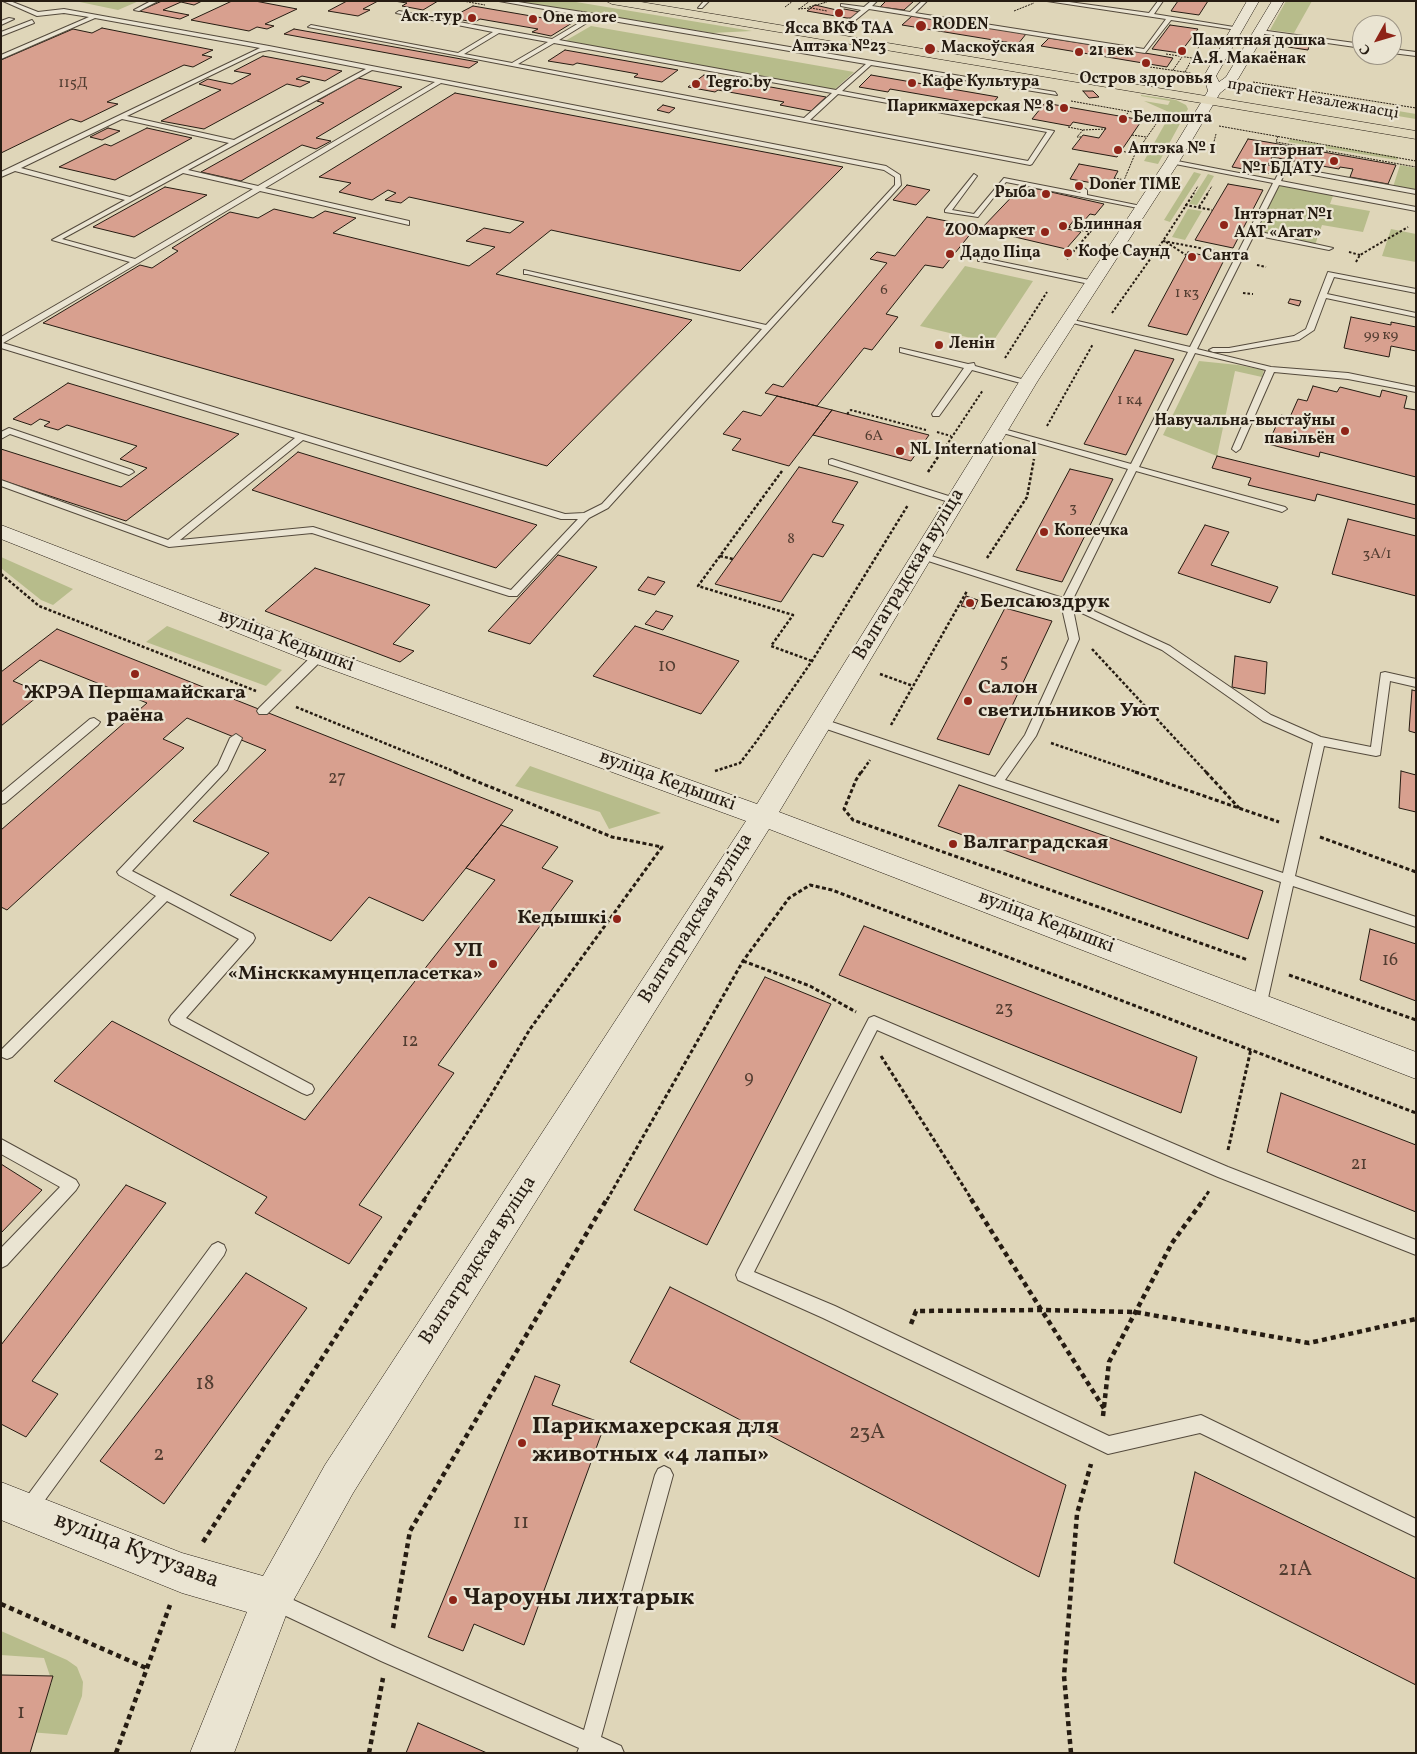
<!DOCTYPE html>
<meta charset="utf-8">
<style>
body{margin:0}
#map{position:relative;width:1417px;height:1754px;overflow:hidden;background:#dfd6b9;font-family:Vollkorn,serif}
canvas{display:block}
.frame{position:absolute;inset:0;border:2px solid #261c12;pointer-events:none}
.north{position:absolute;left:1352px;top:15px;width:50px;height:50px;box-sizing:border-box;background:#eae4d2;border:1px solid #9c9485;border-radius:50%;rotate:231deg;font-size:14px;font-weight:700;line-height:20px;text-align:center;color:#261c12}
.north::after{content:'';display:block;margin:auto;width:18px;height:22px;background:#8f2418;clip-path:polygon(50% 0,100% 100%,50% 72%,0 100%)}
</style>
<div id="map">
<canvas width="1417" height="1754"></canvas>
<div class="frame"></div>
<div class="north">С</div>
</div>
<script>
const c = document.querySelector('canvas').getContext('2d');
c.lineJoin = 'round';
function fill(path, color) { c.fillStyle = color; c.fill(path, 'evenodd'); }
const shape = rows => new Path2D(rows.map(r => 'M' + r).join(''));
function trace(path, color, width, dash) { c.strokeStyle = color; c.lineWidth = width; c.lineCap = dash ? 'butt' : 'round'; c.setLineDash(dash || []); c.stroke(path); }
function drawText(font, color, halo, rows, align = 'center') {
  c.font = font + ' Vollkorn,serif'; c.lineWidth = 4.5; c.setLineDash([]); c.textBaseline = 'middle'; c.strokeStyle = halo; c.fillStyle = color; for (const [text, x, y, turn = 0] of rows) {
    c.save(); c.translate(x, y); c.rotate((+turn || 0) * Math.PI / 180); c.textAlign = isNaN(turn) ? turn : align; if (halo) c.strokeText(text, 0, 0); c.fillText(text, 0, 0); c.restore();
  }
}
fill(shape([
 [75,1,139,1,118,10],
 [516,1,570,1,752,31,712,33],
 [1286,1,1312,1,1294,33,1270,30],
 [591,26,854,72,834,90,565,41],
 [1141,95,1176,100,1186,105,1188,109,1158,164,1144,161,1171,113,1144,101,1168,105,1170,101,1141,96],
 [1309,96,1416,114,1416,119,1306,101,1305,97],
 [1290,139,1398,157,1397,160,1288,142],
 [1400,165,1416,168,1416,191,1393,187],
 [1194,172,1201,174,1170,222,1164,220],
 [1208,174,1214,176,1197,205,1189,204],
 [1277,183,1334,193,1330,204,1370,211,1363,232,1322,225,1315,245,1252,232],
 [1188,209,1202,211,1185,240,1172,237],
 [1391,229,1416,234,1416,262,1382,256],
 [965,266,1033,281,992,343,920,326],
 [1199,361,1238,365,1264,370,1262,377,1235,371,1217,456,1163,435],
 [1,557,73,589,53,605,41,600,1,568],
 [167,626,282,670,266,686,146,642],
 [530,766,661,813,609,829,600,812,515,786],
 [1,1631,67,1660,77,1667,83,1682,82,1696,67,1735,29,1732,52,1682,44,1658,1,1655]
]), '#b7bc8b');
const building = shape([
 [162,1,202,1,194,5,181,2,163,10,189,15,180,19,139,11,162,1],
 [232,1,255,1,297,9,265,24,274,26,267,29,257,27,249,31,191,20,232,1],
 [347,1,378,1,363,9,370,10,358,16,328,11,347,1],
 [394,1,438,1,423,10,402,6,407,3,394,1],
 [886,1,914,1,904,10,880,7,886,1],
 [1178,1,1208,1,1199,15,1171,11,1178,1],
 [815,5,841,11,844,9,860,12,852,18,847,18,807,11,815,5],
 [473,6,572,23,551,36,532,32,538,29,480,19,475,22,450,18,473,6],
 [912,16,958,23,1026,34,1018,44,902,25,912,16],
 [1170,25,1198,29,1180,53,1152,49,1170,25],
 [102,28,213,50,202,55,212,57,193,67,184,65,107,102,118,104,81,122,71,119,1,153,1,60,73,29,92,33,102,28],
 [294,29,478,62,469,68,284,34,294,29],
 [1049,38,1151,54,1173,58,1167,67,1041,46,1049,38],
 [1291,39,1310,42,1308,50,1288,47,1291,39],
 [565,50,678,70,662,82,634,77,638,74,577,63,573,65,548,61,565,50],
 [263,56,342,71,325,81,302,76,296,79,310,82,300,87,287,84,204,129,161,121,221,90,199,84,208,79,232,84,251,74,234,71,263,56],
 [704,75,826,97,811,111,780,105,784,102,718,90,715,92,688,87,704,75],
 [871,75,998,97,987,110,956,104,959,101,890,89,888,92,859,87,871,75],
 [358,78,402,87,316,138,331,141,316,149,302,145,241,181,201,172,324,103,317,101,358,78],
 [1083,91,1093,91,1099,97,1089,98,1083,91],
 [455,93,843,167,740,271,551,230,496,274,692,320,547,466,43,323,140,265,152,268,178,251,172,248,230,212,258,218,274,209,313,218,325,211,356,218,333,233,469,266,495,247,466,241,484,228,510,233,524,222,409,197,401,203,385,200,396,193,388,190,372,200,339,192,351,183,319,177,455,93],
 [1045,103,1119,116,1142,120,1117,157,1072,149,1083,135,1099,138,1106,128,1073,122,1070,126,1032,119,1045,103],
 [663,105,675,108,669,113,657,110,663,105],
 [108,128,120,131,102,140,90,137,108,128],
 [147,128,192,138,115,180,59,167,105,144,111,146,147,128],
 [1248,139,1267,142,1396,165,1388,184,1350,177,1353,169,1340,167,1339,169,1272,157,1268,165,1276,167,1272,174,1232,167,1248,139],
 [1079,164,1118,171,1110,186,1070,179,1079,164],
 [1228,184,1263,190,1233,248,1195,240,1228,184],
 [907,185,930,190,916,205,893,200,907,185],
 [1023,185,1033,188,1104,204,1095,215,1090,214,1083,222,1074,220,1067,229,1081,232,1066,249,981,229,1023,185],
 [165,187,207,195,134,237,93,227,165,187],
 [927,217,976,227,943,268,925,265,886,314,898,317,872,350,864,348,817,406,765,393,773,384,783,387,887,263,870,259,877,252,895,256,927,217],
 [1188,252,1224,260,1187,335,1148,326,1188,252],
 [1290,299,1301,301,1299,306,1288,303,1290,299],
 [1351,317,1391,325,1391,322,1416,327,1416,351,1391,346,1389,357,1344,348,1351,317],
 [1135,350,1174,359,1126,455,1084,444,1135,350],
 [68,383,239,434,126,521,1,480,1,449,121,487,147,468,120,459,137,446,67,425,58,430,44,426,50,422,40,419,31,425,13,419,68,383],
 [1313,386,1337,392,1340,387,1380,397,1382,390,1407,396,1404,408,1416,410,1416,477,1320,452,1319,457,1268,444,1281,415,1290,417,1298,399,1307,401,1313,386],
 [777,396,832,410,789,466,732,450,741,439,723,434,743,411,761,416,777,396],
 [832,410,847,414,929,435,911,461,813,435,832,410],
 [298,452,537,525,496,568,252,490,298,452],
 [1217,456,1416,505,1416,519,1317,494,1315,501,1248,485,1251,478,1212,468,1217,456],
 [799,467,858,482,832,522,844,525,823,557,813,554,781,602,715,584,799,467],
 [1070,469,1113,479,1062,582,1016,570,1070,469],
 [1348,519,1416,536,1416,596,1332,574,1348,519],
 [1205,525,1229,532,1211,565,1278,587,1270,603,1178,573,1205,525],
 [558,555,597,567,530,644,488,631,558,555],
 [315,568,430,605,393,644,414,651,400,662,265,611,315,568],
 [648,577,665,582,655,595,638,590,648,577],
 [966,596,978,600,974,609,961,606,966,596],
 [1005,608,1052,621,989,755,937,739,1005,608],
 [656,611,673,616,663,630,645,624,656,611],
 [635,626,672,638,739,661,701,714,593,676,635,626],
 [57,629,513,810,423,921,369,897,331,941,230,895,269,853,193,821,266,750,187,718,163,739,184,748,7,910,1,907,1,830,147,703,40,660,13,681,42,693,1,726,1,672,57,629],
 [1235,656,1267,662,1265,694,1232,687,1235,656],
 [1412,690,1416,691,1416,733,1409,731,1412,690],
 [1401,771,1416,775,1416,812,1399,808,1401,771],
 [959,785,1263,891,1248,939,938,826,959,785],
 [501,825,558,847,542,868,573,881,438,1065,454,1073,359,1205,382,1217,349,1264,255,1213,267,1197,54,1081,112,1021,305,1120,495,880,466,868,501,825],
 [864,926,1197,1057,1181,1113,839,975,864,926],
 [1370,929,1416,944,1416,1001,1360,980,1370,929],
 [765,977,831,1004,707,1245,634,1210,765,977],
 [1281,1093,1416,1145,1416,1212,1267,1152,1281,1093],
 [1,1164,42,1190,1,1233,1,1164],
 [126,1185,166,1203,32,1381,58,1394,26,1437,1,1424,1,1345,126,1185],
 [246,1273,307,1308,164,1504,100,1461,246,1273],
 [670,1287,1066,1485,1039,1577,630,1362,670,1287],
 [535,1376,560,1385,552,1405,605,1424,524,1645,474,1624,463,1651,428,1637,535,1376],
 [1195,1472,1416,1579,1416,1685,1174,1563,1195,1472],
 [1,1675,53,1676,30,1753,1,1753,1,1675],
 [418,1723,487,1753,406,1753,418,1723]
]);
fill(building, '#d8a08f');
trace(building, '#261c12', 1);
const lane = shape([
 [3,1,10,1,38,12,64,9,269,46,886,166,900,175,901,185,608,508,589,518,517,596,509,596,312,533,169,547,1,486,1,480,168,540,295,438,1,348,1,337,130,262,52,240,125,200,15,171,1,177,1,172,260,48,95,18,1,59,1,55,89,17,64,13,37,16,3,1],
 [269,50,366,69,234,140,127,116,259,52,269,50],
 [372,70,435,82,258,186,188,170,372,70],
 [441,83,884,170,895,177,895,185,766,325,524,270,524,274,527,274,762,329,602,504,584,513,565,514,3,343,260,191,409,225,409,221,265,188,441,83],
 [122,119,229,143,130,197,21,168,122,119],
 [183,173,253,189,135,259,62,239,183,173],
 [303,440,561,519,578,519,511,590,313,527,180,540,303,440],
 [151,1,158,1,139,11,134,10,151,1],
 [499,1,512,1,595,14,1055,92,1057,95,871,65,842,91,1054,131,1032,164,1030,165,308,27,311,25,458,53,493,32,396,13,399,11,552,39,589,17,499,1],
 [595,18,866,64,836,90,559,40,595,18],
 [499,33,548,42,512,63,464,54,499,33],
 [554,43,832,93,804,118,518,64,554,43],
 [838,94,1047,132,1028,161,810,120,838,94],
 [704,1,709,1,702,8,698,8,704,1],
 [871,1,877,1,872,6,910,12,922,1,927,1,915,13,1144,49,1166,19,1047,1,1062,1,1149,13,1158,1,1163,1,1154,14,1240,28,1237,30,1171,20,1145,53,869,9,842,31,838,31,838,29,861,10,841,6,841,4,864,7,871,1],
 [9,18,14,19,1,25,1,21,9,18],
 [32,20,34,23,1,36,1,32,32,20],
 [1260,30,1362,44,1362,48,1258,33,1260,30],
 [1392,49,1416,52,1416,56,1392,53,1392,49],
 [1172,160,1275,180,1281,168,1284,166,1416,190,1416,194,1286,170,1281,181,1416,207,1416,211,1279,185,1256,231,1333,248,1329,250,1254,235,1197,349,1271,367,1348,373,1416,387,1416,392,1348,379,1274,372,1240,449,1236,452,1232,449,1266,370,1195,353,1139,467,1285,507,1287,509,1282,512,1279,511,1136,471,1072,601,1170,646,1271,715,1321,737,1371,747,1381,673,1385,672,1416,679,1416,687,1390,681,1380,755,1376,756,1324,746,1295,876,1416,917,1416,927,1293,886,1266,1007,1264,1011,1259,1013,1254,1011,1252,1007,1281,882,993,786,815,725,813,722,819,718,823,719,995,777,1025,735,1069,639,1061,604,919,558,917,556,922,553,925,554,1063,598,1128,469,996,431,1000,428,1131,464,1188,352,1065,321,1069,319,1190,347,1273,183,1170,163,1169,162,1172,160],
 [1073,609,1162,650,1263,721,1313,743,1283,873,1005,780,1036,736,1079,639,1073,609],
 [974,174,977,176,952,210,974,214,1004,178,1081,193,1078,190,1084,188,1087,190,1087,195,1146,207,1143,209,1006,182,978,217,945,212,945,210,974,174],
 [978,257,1094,281,1098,283,1094,285,981,261,978,261,978,257],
 [1328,272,1416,289,1416,293,1334,277,1327,294,1416,313,1416,317,1326,298,1314,330,1299,340,1229,352,1213,352,1209,350,1213,348,1229,348,1294,336,1306,329,1328,272],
 [900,348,968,364,974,363,975,366,1032,382,1028,385,972,370,939,416,933,416,932,414,964,368,900,352,900,348],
 [9,428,132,470,134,472,129,475,126,474,10,434,1,439,1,432,9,428],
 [832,459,958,499,960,501,955,504,952,503,829,464,829,460,832,459],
 [319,652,323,653,324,656,323,659,267,714,259,714,257,711,259,708,315,653,319,652],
 [94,718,100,722,98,725,5,803,1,804,1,793,90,719,94,718],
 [236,734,242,738,227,770,132,871,253,934,255,938,253,942,186,1018,312,1085,314,1089,312,1093,307,1095,302,1093,171,1024,169,1020,171,1016,239,939,167,901,12,1057,7,1059,2,1057,2,1049,156,896,119,875,117,872,218,765,230,738,236,734],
 [874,1016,1228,1167,1416,1240,1416,1255,1218,1177,877,1030,754,1272,835,1306,1109,1436,1201,1415,1416,1519,1416,1537,1200,1433,1108,1454,823,1318,738,1280,736,1275,738,1270,869,1018,874,1016],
 [1,1139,76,1180,79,1185,76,1190,7,1265,1,1268,1,1248,60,1187,1,1154,1,1139],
 [218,1242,224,1245,226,1250,224,1255,34,1515,28,1518,22,1515,19,1509,22,1503,212,1245,218,1242],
 [664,1466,670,1469,673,1475,601,1737,621,1746,624,1753,577,1753,579,1748,381,1661,267,1607,265,1600,267,1593,274,1591,395,1647,584,1730,655,1475,658,1469,664,1466]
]);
const secondary = shape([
 [1247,1,1259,1,1216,76,1219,82,1226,77,1272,1,1284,1,1238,79,1220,93,1179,162,1037,382,779,812,1416,1052,1416,1079,769,829,353,1493,288,1610,234,1753,190,1753,247,1612,182,1593,1,1520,1,1482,182,1553,263,1576,325,1465,746,821,311,662,1,539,1,525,327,650,757,804,1019,382,1165,162,1208,91,1204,76,1247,1]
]);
const primary = shape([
 [606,1,635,1,1416,131,1416,139,612,4,606,1]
]);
trace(lane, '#544a3c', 2);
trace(secondary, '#261c12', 1);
trace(primary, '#261c12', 1);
trace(shape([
 [463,1,485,5],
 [785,7,793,1],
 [809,7,827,2],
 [798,9,811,8,827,11],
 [799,9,810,1],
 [1014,11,1034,3],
 [1166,54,1192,58],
 [1150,67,1191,73],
 [1173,70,1182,57],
 [1185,72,1202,41],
 [1253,82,1416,108],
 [1071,101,1161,117,1135,154,1122,185],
 [1125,117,1129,111],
 [1219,126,1416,161],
 [1068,127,1083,130,1077,137,1081,137],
 [1083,130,1106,129],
 [1132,135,1146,137],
 [1278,136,1276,142,1416,167],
 [1121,151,1135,154],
 [1211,153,1216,134],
 [1114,178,1125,180],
 [1193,194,1198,186],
 [1207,194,1212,186]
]), '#261c12', 1, [2, 1]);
trace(shape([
 [1185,205,1212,210],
 [1199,207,1208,193],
 [1068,227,1091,232],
 [1163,241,1221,252],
 [1166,242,1186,255],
 [1349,252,1360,255],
 [1067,259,1102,218],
 [1356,262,1360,255,1408,227],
 [1257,265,1266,267],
 [1243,293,1253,294],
 [1112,313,1163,241,1194,193],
 [1005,358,1047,292],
 [847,414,851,410,926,430],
 [1047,426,1093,344],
 [937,432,951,436],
 [946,446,983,390]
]), '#261c12', 2, [2.5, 2]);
trace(shape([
 [782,471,698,586,793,615,771,646,812,661],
 [928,472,946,445],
 [720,556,733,559],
 [987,558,1027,497,1034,459],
 [1,574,39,606,256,691],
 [1092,649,1207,773],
 [880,674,913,686],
 [296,707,458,773],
 [891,725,967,591],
 [1051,743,1139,773],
 [715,771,740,763,756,742,812,661,908,505],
 [861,773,870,760]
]), '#261c12', 2.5, [3, 2]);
trace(shape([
 [861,772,856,780,844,809,853,820,1248,960],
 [1135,772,1279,822],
 [1206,772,1239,808],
 [1320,837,1416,872],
 [743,961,810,986,856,1012],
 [1289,975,1416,1020],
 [881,1056,972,1200],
 [1228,1150,1251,1049],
 [424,1200,485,1105,530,1029,662,847,612,837,454,772],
 [607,1200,743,961,789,898,810,885,832,890,1416,1113],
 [1203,1200,1209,1191]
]), '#261c12', 3, [4, 2.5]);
trace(shape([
 [971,1199,1105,1410],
 [911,1324,916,1311,1042,1310,1135,1312,1309,1343,1416,1319],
 [1103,1416,1109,1362,1172,1243,1204,1199],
 [203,1542,425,1199],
 [1,1604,146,1668],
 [393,1628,410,1531,607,1199],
 [116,1753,170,1605],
 [369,1753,383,1678],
 [1071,1753,1064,1676,1077,1514,1091,1464]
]), '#261c12', 4.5, [5, 4]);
fill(lane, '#eae4d2');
fill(secondary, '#eae4d2');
fill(primary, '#dfd6b9');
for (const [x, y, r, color] of [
 [839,13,5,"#8f2418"],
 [472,18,5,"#8f2418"],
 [533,19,5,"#8f2418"],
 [921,26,6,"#8f2418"],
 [930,49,6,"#8f2418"],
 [1182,51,5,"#8f2418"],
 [1079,52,5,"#8f2418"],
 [1146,63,5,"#8f2418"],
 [912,83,5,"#8f2418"],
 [696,84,5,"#8f2418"],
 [1064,108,5,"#8f2418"],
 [1123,119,5,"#8f2418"],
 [1118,150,5,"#8f2418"],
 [1334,161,5,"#8f2418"],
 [1079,186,5,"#8f2418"],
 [1046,194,5,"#8f2418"],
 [1224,225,5,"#8f2418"],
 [1063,226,5,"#8f2418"],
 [1045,232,5,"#8f2418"],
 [1068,253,5,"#8f2418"],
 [950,254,5,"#8f2418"],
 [1192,257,5,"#8f2418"],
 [939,345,5,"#8f2418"],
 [1345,431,5,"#8f2418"],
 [900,451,5,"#8f2418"],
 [1044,532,5,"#8f2418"],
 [970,603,5,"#8f2418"],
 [135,674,5,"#8f2418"],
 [968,701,5,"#8f2418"],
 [953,844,5,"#8f2418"],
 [617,919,5,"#8f2418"],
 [493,964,5,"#8f2418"],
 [522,1443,5,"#8f2418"],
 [453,1600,5,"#8f2418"]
]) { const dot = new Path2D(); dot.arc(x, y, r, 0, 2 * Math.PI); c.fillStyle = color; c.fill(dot); trace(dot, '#eae4d2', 2); }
drawText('15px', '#523d31', null, [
 ["115Д",73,84],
 ["6",884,291],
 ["1 к3",1187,294],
 ["99 к9",1381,336],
 ["1 к4",1130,401],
 ["6А",874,437],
 ["3",1073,509],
 ["8",791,540],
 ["3А/1",1377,555]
]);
drawText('bold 16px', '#261c12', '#eae4d2', [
 ["Аск-тур",462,18,"right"],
 ["One more",543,19],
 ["RODEN",932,26],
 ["Ясса ВКФ ТАА",839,30,"center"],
 ["Аптэка №23",839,48,"center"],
 ["Памятная дошка",1192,42],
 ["А.Я. Макаёнак",1192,60],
 ["Маскоўская",941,49],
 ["21 век",1089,52],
 ["Остров здоровья",1146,80,"center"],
 ["Кафе Культура",922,83],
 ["Tegro.by",706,84],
 ["Парикмахерская № 8",1054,108,"right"],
 ["Белпошта",1133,119],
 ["Аптэка № 1",1128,150],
 ["Інтэрнат",1324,152,"right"],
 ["№1 БДАТУ",1324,170,"right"],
 ["Doner TIME",1089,186],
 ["Рыба",1036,194,"right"],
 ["Інтэрнат №1",1234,216],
 ["ААТ «Агат»",1234,234],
 ["Блинная",1073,226],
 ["ZOOмаркет",1035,232,"right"],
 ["Кофе Саунд",1078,253],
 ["Дадо Піца",960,254],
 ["Санта",1202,257],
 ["Ленін",949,345],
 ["Навучальна-выстаўны",1335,422,"right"],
 ["павільён",1335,440,"right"],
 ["NL International",910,451],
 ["Копеечка",1054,532]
], 'left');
drawText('16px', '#261c12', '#eae4d2', [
 ["праспект Незалежнасці",1313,100,10]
]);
drawText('18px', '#523d31', null, [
 ["5",1004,664],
 ["10",667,668],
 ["27",337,780],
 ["16",1390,962],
 ["23",1004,1011],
 ["12",410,1043],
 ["9",749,1080],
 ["21",1359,1166]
]);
drawText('20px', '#261c12', '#eae4d2', [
 ["Валгаградская вуліца",910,575,-59],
 ["вуліца Кедышкі",286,642,21],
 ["вуліца Кедышкі",667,782,20],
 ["Валгаградская вуліца",697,919,-58],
 ["вуліца Кедышкі",1046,923,21],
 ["Валгаградская вуліца",479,1261,-57]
]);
drawText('bold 20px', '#261c12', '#eae4d2', [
 ["Белсаюздрук",980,603],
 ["Салон",978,689],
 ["светильников Уют",978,712],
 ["ЖРЭА Першамайскага",135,694,"center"],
 ["раёна",135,717,"center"],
 ["Валгаградская",963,844],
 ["Кедышкі",607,919,"right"],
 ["УП",483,952,"right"],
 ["«Мінсккамунцепласетка»",483,975,"right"]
], 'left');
drawText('21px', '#523d31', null, [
 ["18",205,1385],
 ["23А",867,1434],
 ["2",159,1456],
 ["11",521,1524],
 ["21А",1295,1571],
 ["1",21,1714]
]);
drawText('bold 24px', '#261c12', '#eae4d2', [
 ["Парикмахерская для",532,1429],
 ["животных «4 лапы»",532,1457],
 ["Чароуны лихтарык",463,1600]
], 'left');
drawText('24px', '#261c12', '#eae4d2', [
 ["вуліца Кутузава",136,1552,21]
]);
</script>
